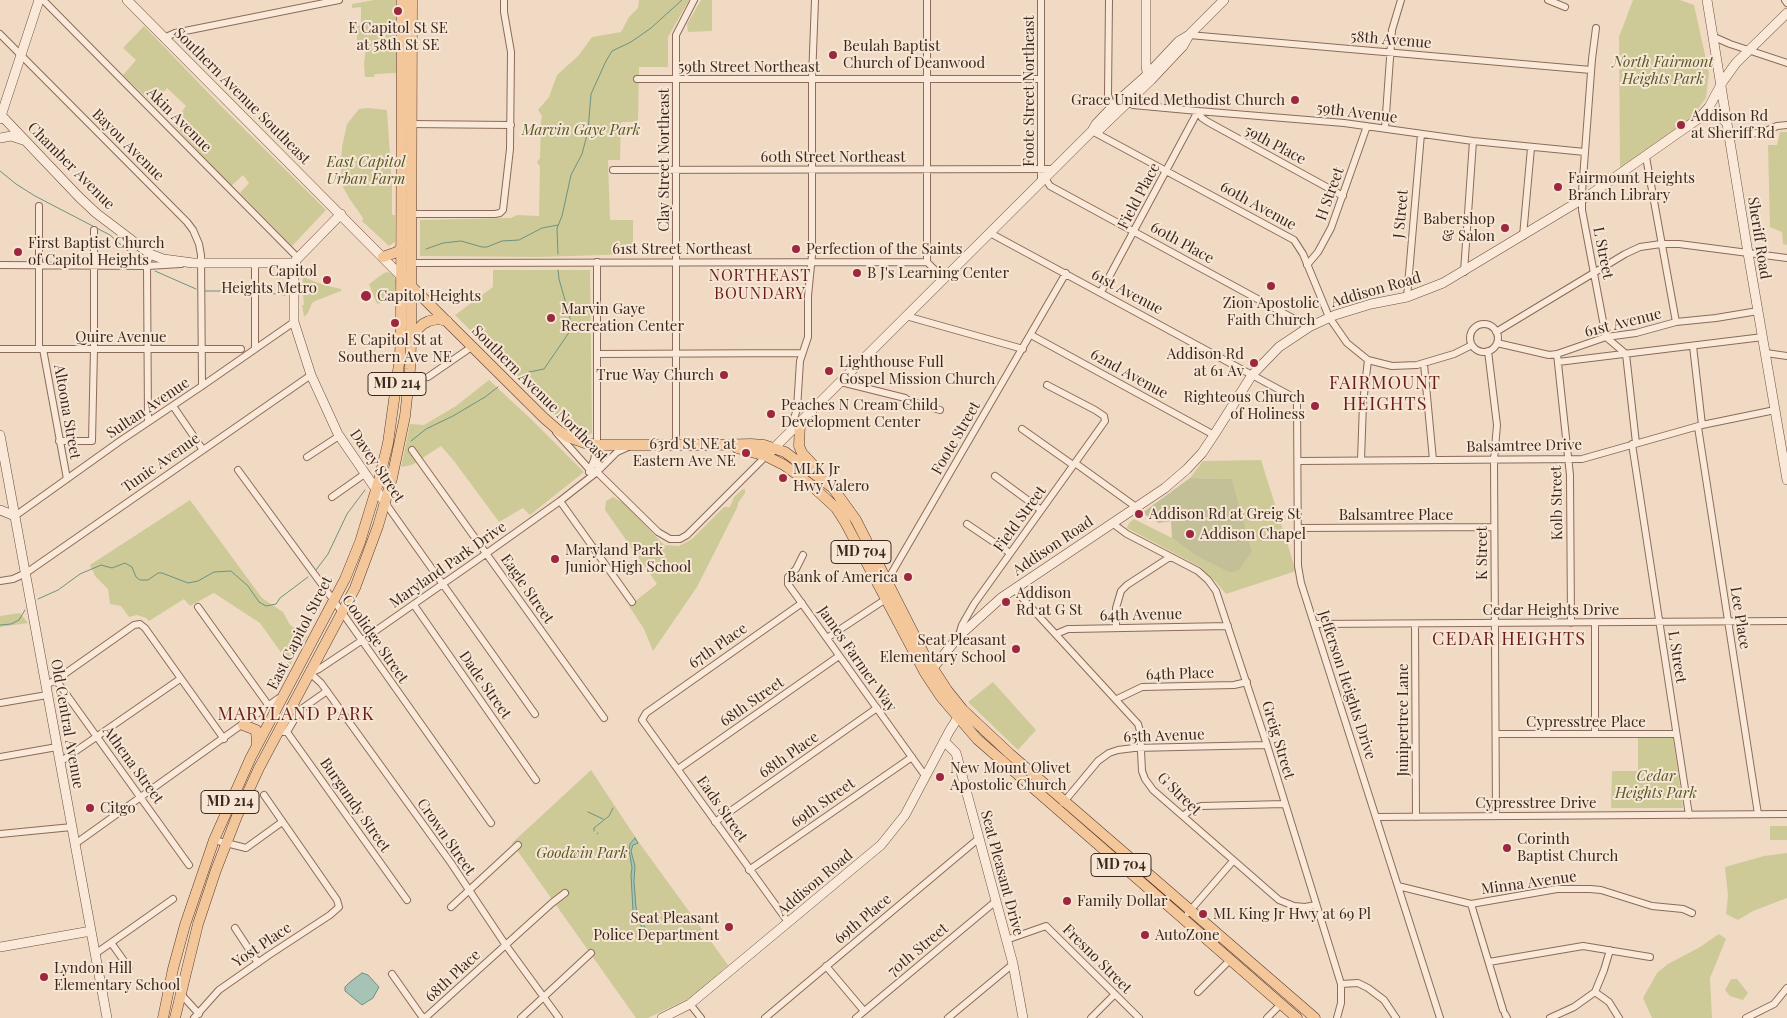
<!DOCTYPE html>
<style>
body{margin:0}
canvas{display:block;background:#f0dac4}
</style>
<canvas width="1787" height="1018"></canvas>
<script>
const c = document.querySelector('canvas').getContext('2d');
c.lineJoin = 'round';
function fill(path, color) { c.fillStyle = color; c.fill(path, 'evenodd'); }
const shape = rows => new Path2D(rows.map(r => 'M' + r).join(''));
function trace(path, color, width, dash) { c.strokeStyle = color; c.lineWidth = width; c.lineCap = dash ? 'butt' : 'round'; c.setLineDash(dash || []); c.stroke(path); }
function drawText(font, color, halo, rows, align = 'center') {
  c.font = font + ' "Playfair Display",serif'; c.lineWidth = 4; c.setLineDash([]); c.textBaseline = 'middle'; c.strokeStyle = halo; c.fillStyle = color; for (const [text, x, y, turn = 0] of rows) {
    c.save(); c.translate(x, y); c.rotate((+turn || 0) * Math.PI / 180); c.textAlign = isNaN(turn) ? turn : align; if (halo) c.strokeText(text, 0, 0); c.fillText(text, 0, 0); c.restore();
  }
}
fill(shape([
 [374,0,396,0,396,73,375,74,374,77,365,77,364,63,366,48,358,48,357,40,357,26,361,25,361,7,352,8,352,4],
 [639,0,689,0,668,37,668,67,639,67,638,122,621,122,620,160,608,160,610,220,633,220,633,254,541,257,420,256,420,220,511,218,517,215,539,216,540,167,537,162,540,158,541,121,542,116,538,110,549,97,557,75,579,55,592,37,621,32,629,17,638,8],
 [701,0,712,0,712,31,688,32,687,24],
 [1633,0,1680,0,1694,5,1709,73,1706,98,1692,117,1620,169,1619,37],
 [144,26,221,106,326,210,292,246,240,193,249,183,243,175,231,186,173,124,186,106,167,88,153,104,123,75,136,60,123,48],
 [368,108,387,110,392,186,392,215,395,215,395,242,389,246,362,221,363,218,349,198,343,187,341,168,342,147,347,124,359,109],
 [1780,132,1787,132,1787,245,1783,244,1782,232,1770,227,1768,145,1777,145],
 [493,270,590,270,592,433,588,435,572,428,560,420,455,315,493,287],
 [388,272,393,275,396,281,394,298,378,304,376,302,369,284,384,273],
 [303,277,324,285,341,289,341,291,315,301,312,303,308,313,304,317,302,305,304,305,303,293,302,292],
 [489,380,531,419,584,472,530,515,523,508,499,522,454,461,441,446,412,465,401,467,410,424,424,425,456,406],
 [1261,460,1296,571,1226,594,1215,581,1200,567,1127,528,1129,523,1134,519,1172,538,1196,556,1230,573,1252,551,1232,479,1190,478,1203,461],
 [743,489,745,489,745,493,738,503,738,506,697,587,653,651,644,629,629,606,657,584,605,510,606,501,613,497,625,504,664,545,679,546,692,539,724,507,730,507,734,497],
 [190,500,262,598,283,612,290,625,307,636,290,665,260,623,214,593,190,606,184,599,149,621,146,618,137,615,129,617,121,606,110,604,108,589,95,576,90,565],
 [20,613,28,623,0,627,0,616],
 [993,682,1036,730,1018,750,968,702],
 [1638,737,1673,738,1683,808,1611,808,1612,771,1638,771],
 [591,770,638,841,728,965,692,997,648,1018,636,1018,512,843],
 [1770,826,1787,826,1787,840,1770,840],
 [1787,853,1787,898,1753,911,1738,920,1726,914,1728,896,1725,867,1764,856],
 [1719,934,1726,939,1710,978,1712,1018,1652,1018,1643,998,1657,973,1668,964,1700,947],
 [1731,979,1737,979,1748,993,1743,1000,1730,996,1725,990]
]), '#ceca98');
fill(shape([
 [1190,478,1232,479,1252,551,1239,570,1230,573,1196,556,1172,538,1171,521,1159,523,1142,513]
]), '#c3c097');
const water = shape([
 [635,838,638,843,633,845,631,851,635,866,634,881,636,908,646,930,646,935,633,911,631,875,632,868,629,850,630,844,635,838],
 [362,973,368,975,379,987,373,998,362,1005,345,991,345,987,350,982,362,973]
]);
fill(water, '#a6c3b5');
trace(water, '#6c9281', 1);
trace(shape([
 [0,171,16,184,35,196,110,235,136,258],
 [426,249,443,243,461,241,482,247,487,247,502,241,519,240,542,228,558,225],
 [558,254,557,228,562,216,571,175,582,154,588,131,591,94,606,61,612,51,631,42,651,28,682,0],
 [155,271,196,289],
 [205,291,249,291],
 [260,292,285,295],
 [521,377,529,372,544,369,570,331,570,318,559,279,558,270],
 [411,441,426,429,453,416,485,397,498,387],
 [316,570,328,554,347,514,365,490],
 [38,599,58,590,80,574,101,565,112,568,125,563,132,567,136,577,140,580,148,580,158,573,162,573,188,583,198,581,214,572,231,571,248,586,259,602,266,606,276,604,280,598,308,577],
 [0,625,11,624,19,620,25,610],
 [588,812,603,819],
 [594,831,594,828,609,816,613,808],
 [597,834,598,833]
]), '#6c9281', 1);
const street = shape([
 [43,0,298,258],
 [1041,0,1041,182],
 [1109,0,1108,95,1112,107],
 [1548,0,1565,7],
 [1785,0,1787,3],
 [1596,28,1592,59,1582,192,1582,210,1606,337,1626,354,1636,443],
 [0,34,187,222,193,230,199,244,201,255,202,386],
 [1189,35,1591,70],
 [1714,37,1730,44,1787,63],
 [164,38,175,33,339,0],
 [637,79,1041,79],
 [1127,102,1133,105,1198,111,1344,123,1473,141,1585,152],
 [1198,111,1202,118,1208,122,1343,196],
 [409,124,511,125],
 [1385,128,1392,30,1401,0],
 [1092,131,1294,240,1303,254,1329,317,1347,343,1368,360,1392,366,1417,365,1454,354,1472,345],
 [1729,137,1764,132,1777,126,1787,125],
 [1646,157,1676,322],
 [613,170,1054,169],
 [1045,178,1050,186,1309,327],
 [412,214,495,214,500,213,503,210,510,149,511,52,504,12,504,0],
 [990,233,1252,375,1293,397,1297,403,1298,566,1301,583,1440,1018],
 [1523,236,1531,148],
 [927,262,927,0],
 [255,263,255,349],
 [412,263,927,262,944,279],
 [0,265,147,266,181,264],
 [1307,265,1318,252,1331,228,1367,126],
 [1464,272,1473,141],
 [1101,292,1198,111],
 [1407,297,1421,134],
 [906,316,1023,349],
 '1470 338a14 14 0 1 1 28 0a14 14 0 1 1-28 0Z',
 [1496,332,1625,254,1640,247,1661,244,1679,244,1787,258],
 [1031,335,1214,435],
 [1497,343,1549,355,1557,354,1606,337,1636,333,1676,322,1716,318,1758,311],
 [1693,346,1702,425],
 [0,349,241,349],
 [39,349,39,206],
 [43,349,67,479],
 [1488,351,1497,425,1494,460,1496,816],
 [1766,353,1787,356],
 [597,354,802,353],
 [1557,354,1570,475,1571,623],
 [1558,362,1763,337],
 [1424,364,1433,460],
 [428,377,473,346],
 [841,382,905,398,909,401,940,410],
 [173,406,203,450],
 [148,422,147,266,150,254],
 [1698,427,1758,814],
 [1022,429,1073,465],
 [790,431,797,409,800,361,808,337,808,296,812,255,812,79,815,0],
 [556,432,590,470,597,472,658,532,670,539,680,539,687,535,766,456],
 [59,441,92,441,94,349,94,230],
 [1632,444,1689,815],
 [676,445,676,35,694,0],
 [412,450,604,718],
 [307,457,339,436],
 [1361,460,1363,403,1368,360],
 [1298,461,1582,459,1702,425,1775,410],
 [1075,463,1136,507],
 [238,470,334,601,491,823],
 [589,472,594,460,597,445,597,262],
 [597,472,599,454,597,446],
 [995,476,1041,510],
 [332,497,366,473],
 [560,501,632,602],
 [386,504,535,714],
 [15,516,120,441,202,386,294,322],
 [1112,523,1127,534,1198,571,1208,580,1216,591,1267,745,1341,984,1341,1003,1337,1018],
 [967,524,1010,553],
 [1298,528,1494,527],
 [803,555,796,569,788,577,788,584,926,777],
 [0,581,13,579,26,573,311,375],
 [887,581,1066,273],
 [1014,589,1138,724,1140,731,1142,771,1145,779,1153,790,1279,900,1294,906,1305,907,1316,905],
 [414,605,536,780],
 [198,607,269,706],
 [1595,623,1595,734],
 [1314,624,1787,621],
 [1415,624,1416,817],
 [1116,628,1116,608,1121,591,1127,585,1170,557],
 [1056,634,1068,629,1072,629,1228,626],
 [959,635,962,625,974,604,1105,421,1104,416,1095,410,1047,385],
 [827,638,889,597],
 [56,680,189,865],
 [46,685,56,680,134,625,140,624,145,628,224,739],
 [1117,699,1142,687,1234,685,1247,682],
 [0,703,47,695],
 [278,732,287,732,407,900],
 [287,732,300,710,327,691],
 [1496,734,1676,734],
 [0,757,57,747],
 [60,762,180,679],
 [678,769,839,656],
 [1063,803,1098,761,1109,753,1118,750,1134,748,1267,745],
 [1183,816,1192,809,1201,806,1285,804],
 [1376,817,1787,814],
 [715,822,877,708],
 [0,834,72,827],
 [214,840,246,848,282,822],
 [75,844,279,698],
 [749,870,912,757],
 [1398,886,1471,904,1557,889,1590,889,1601,890,1652,906,1683,909,1692,913],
 [1471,904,1503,1010],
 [451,907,518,845],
 [1188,913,1233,861],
 [788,922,642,720,646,713,802,603],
 [235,928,258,963],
 [1006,940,1046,926,1139,1018],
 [112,944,129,968],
 [95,954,173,899],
 [1489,962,1583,946,1650,957],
 [826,966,864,1011],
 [392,974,423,1018],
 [1341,984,1358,983,1368,988,1384,1000,1396,1018],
 [1198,992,1230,960],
 [1595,992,1609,1002,1619,1018],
 [180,993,199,1014],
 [690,1004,701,1018],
 [1505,1014,1507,1018],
 [194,1018,219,990,269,955,330,915,339,907,337,900,264,795],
 [425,1018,552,903,565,893],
 [521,1018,591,953],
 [559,1018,505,944,451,863,321,683,310,673,319,669,361,641,487,553,560,501,597,472,617,452,628,447],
 [765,1018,978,839],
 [856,1018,996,901],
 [948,1018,1013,964],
 [1091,1018,1115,994],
 [1267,1018,1281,1004],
 [1550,1018,1574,1007,1595,992,1604,970,1610,950],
 [1746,1018,1774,1004,1787,988]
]);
const secondary = shape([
 [127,0,401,276],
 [1146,0,1146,66,1148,77],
 [1707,0,1748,253,1787,480],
 [0,114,79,197,96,213,150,254,163,259,193,263,295,263],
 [1703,114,1719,116,1727,123],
 [0,119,39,0],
 [1092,131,1099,130,1151,80,1183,46,1189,35],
 [0,138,11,136,23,140],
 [341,214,296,260,294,279,294,322,311,375,338,434,386,504],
 [0,435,107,1018],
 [770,452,1092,131,1096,124,1120,99,1147,75,1179,41,1189,35,1224,0],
 [0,510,15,516],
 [927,672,933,668,959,636,1001,598,1165,488,1187,469,1202,453,1214,435,1252,375,1279,347,1309,327,1335,315,1371,304,1407,297,1443,283,1591,194,1698,119,1709,107,1723,81,1736,63,1787,13],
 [944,741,956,753,1013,964,1023,1018],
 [0,947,91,931],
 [662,1018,690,1004,881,845,905,815,950,730,961,713]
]);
const primary = shape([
 [383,257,397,252,402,247],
 [401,276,544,418,559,431,568,437,585,443,597,445,714,445,751,444,764,445,785,452,833,488,856,520,925,656,947,690,963,710,1010,754,1315,1018],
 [414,340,418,329,423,324,429,321,438,319,447,321],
 [800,423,799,446,802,453,816,468],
 [737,448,766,456,784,465,810,484,836,508,845,522,925,673,941,697,977,739,1297,1018],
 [243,725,256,730,257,745],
 [163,1018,173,969,185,925,214,840,251,757,345,579,360,542,379,480,388,443,400,357,401,327,402,0],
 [175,1018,198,924,216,870,237,816,259,768,355,588,378,526,392,478,405,416,410,369,411,343,412,0]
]);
trace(street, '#8b6b5a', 8);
trace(secondary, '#6d4c3d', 10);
trace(primary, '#593a2e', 11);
trace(street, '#fae9d8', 6);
trace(secondary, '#fae9d8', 9);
trace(primary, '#f4c79b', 10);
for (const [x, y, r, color] of [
 [398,11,5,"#9c283f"],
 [833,55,5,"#9c283f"],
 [1295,100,5,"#9c283f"],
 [1681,125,5,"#9c283f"],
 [1558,187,5,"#9c283f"],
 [1505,228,5,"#9c283f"],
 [796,249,5,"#9c283f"],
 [18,252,5,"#9c283f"],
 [857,273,5,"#9c283f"],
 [327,280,5,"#9c283f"],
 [1271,286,5,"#9c283f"],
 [366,296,6,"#9c283f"],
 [551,318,5,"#9c283f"],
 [395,323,5,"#9c283f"],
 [1254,363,5,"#9c283f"],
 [829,371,5,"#9c283f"],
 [724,375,5,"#9c283f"],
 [1315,406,5,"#9c283f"],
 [771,414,5,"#9c283f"],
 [746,453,5,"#9c283f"],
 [783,478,5,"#9c283f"],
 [1139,514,5,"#9c283f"],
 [1190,534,5,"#9c283f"],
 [555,559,5,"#9c283f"],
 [908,577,5,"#9c283f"],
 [1006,602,5,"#9c283f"],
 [1016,649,5,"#9c283f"],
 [940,777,5,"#9c283f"],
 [90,808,5,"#9c283f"],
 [1507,848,5,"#9c283f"],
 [1067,901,5,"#9c283f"],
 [1203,914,5,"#9c283f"],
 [729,927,5,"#9c283f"],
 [1145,935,5,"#9c283f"],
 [44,977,5,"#9c283f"]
]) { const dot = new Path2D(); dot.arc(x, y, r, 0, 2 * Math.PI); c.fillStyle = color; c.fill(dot); trace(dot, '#f7e6d4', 2); }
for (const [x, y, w] of [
 [397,384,58],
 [861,552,60],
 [230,802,58],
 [1121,865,60]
]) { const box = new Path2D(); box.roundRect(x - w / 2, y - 11.5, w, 23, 4); c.fillStyle = '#f7e6d4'; c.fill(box); trace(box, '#3b271e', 1); }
drawText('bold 14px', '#3b271e', null, [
 ["MD 214",397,384],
 ["MD 704",861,552],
 ["MD 214",230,802],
 ["MD 704",1121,865]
]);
drawText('15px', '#3b271e', '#f7e6d4', [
 ["E Capitol St SE",398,28,"center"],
 ["at 58th St SE",398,45,"center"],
 ["Beulah Baptist",843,46],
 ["Church of Deanwood",843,63],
 ["Grace United Methodist Church",1285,100,"right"],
 ["Addison Rd",1691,116],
 ["at Sheriff Rd",1691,133],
 ["Fairmount Heights",1568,178],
 ["Branch Library",1568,195],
 ["Babershop",1495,219,"right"],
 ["& Salon",1495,236,"right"],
 ["First Baptist Church",28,243],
 ["of Capitol Heights",28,260],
 ["Perfection of the Saints",806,249],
 ["Capitol",317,271,"right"],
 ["Heights Metro",317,288,"right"],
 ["B J's Learning Center",867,273],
 ["Capitol Heights",377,296],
 ["Zion Apostolic",1271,303,"center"],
 ["Faith Church",1271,320,"center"],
 ["Marvin Gaye",561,309],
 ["Recreation Center",561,326],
 ["E Capitol St at",395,340,"center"],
 ["Southern Ave NE",395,357,"center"],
 ["Addison Rd",1244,354,"right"],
 ["at 61 Av",1244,371,"right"],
 ["Lighthouse Full",839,362],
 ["Gospel Mission Church",839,379],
 ["True Way Church",714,375,"right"],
 ["Righteous Church",1305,397,"right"],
 ["of Holiness",1305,414,"right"],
 ["Peaches N Cream Child",781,405],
 ["Development Center",781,422],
 ["63rd St NE at",736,444,"right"],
 ["Eastern Ave NE",736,461,"right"],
 ["MLK Jr",793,469],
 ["Hwy Valero",793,486],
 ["Addison Rd at Greig St",1149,514],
 ["Addison Chapel",1200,534],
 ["Maryland Park",565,550],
 ["Junior High School",565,567],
 ["Bank of America",898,577,"right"],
 ["Addison",1016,593],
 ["Rd at G St",1016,610],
 ["Seat Pleasant",1006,640,"right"],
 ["Elementary School",1006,657,"right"],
 ["New Mount Olivet",950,768],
 ["Apostolic Church",950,785],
 ["Citgo",100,808],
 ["Corinth",1517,839],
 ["Baptist Church",1517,856],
 ["Family Dollar",1077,901],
 ["ML King Jr Hwy at 69 Pl",1213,914],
 ["Seat Pleasant",719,918,"right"],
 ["Police Department",719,935,"right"],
 ["AutoZone",1155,935],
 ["Lyndon Hill",54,968],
 ["Elementary School",54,985]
], 'left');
drawText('15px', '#3b271e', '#f7e6d4', [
 ["58th Avenue",1391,40,5],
 ["59th Street Northeast",749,67],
 ["Foote Street Northeast",1029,91,-90],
 ["Southern Avenue Southeast",242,96,45],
 ["59th Avenue",1357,113,7],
 ["Akin Avenue",179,120,45],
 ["Bayou Avenue",128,145,45],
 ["59th Place",1275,145,28],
 ["60th Street Northeast",833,157],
 ["Clay Street Northeast",664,160,-90],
 ["Chamber Avenue",71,166,45],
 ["H Street",1330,194,-70],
 ["Field Place",1139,196,-62],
 ["60th Avenue",1258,206,29],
 ["J Street",1401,214,-85],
 ["Sheriff Road",1759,238,81],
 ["60th Place",1182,243,29],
 ["61st Street Northeast",682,249],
 ["L Street",1603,253,79],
 ["Addison Road",1376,290,-16],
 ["61st Avenue",1127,292,28],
 ["61st Avenue",1623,323,-14],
 ["Quire Avenue",121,337],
 ["62nd Avenue",1129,374,29],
 ["Southern Avenue Northeast",540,394,45],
 ["Sultan Avenue",148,408,-34],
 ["Altoona Street",67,412,80],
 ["Foote Street",956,438,-60],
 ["Balsamtree Drive",1524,446,-1],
 ["Tunic Avenue",161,463,-35],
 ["Davey Street",377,466,56],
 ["Kolb Street",1557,503,-91],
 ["Balsamtree Place",1396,515],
 ["Field Street",1020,519,-54],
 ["Addison Road",1053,546,-34],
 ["K Street",1482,553,-90],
 ["Maryland Park Drive",448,565,-35],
 ["Eagle Street",527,589,55],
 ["Cedar Heights Drive",1551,610],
 ["64th Avenue",1141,615,-1],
 ["Lee Place",1740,618,81],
 ["East Capitol Street",300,633,-63],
 ["Coolidge Street",375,639,55],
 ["67th Place",718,646,-35],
 ["L Street",1677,657,81],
 ["James Farmer Way",857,659,55],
 ["64th Place",1180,674,-2],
 ["Dade Street",485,685,55],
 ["Jefferson Heights Drive",1347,685,72],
 ["68th Street",752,702,-35],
 ["Junipertree Lane",1403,720,-90],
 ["Cypresstree Place",1586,722],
 ["Old Central Avenue",67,724,80],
 ["65th Avenue",1164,736,-2],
 ["Greig Street",1278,740,73],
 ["68th Place",789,755,-35],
 ["Athena Street",133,765,54],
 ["G Street",1179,794,44],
 ["69th Street",823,803,-35],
 ["Cypresstree Drive",1536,803],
 ["Burgundy Street",355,805,55],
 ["Eads Street",722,809,55],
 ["Crown Street",446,837,55],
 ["Seat Pleasant Drive",1002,873,75],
 ["Addison Road",815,883,-40],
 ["Minna Avenue",1529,883,-8],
 ["69th Place",863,919,-40],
 ["Yost Place",262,945,-34],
 ["70th Street",918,950,-40],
 ["Fresno Street",1097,959,45],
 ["68th Place",453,976,-43]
]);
drawText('italic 15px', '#555824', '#f7e6d4', [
 ["North Fairmont",1663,62],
 ["Heights Park",1663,79],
 ["Marvin Gaye Park",581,130],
 ["East Capitol",366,162],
 ["Urban Farm",366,179],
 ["Cedar",1656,776],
 ["Heights Park",1656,793],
 ["Goodwin Park",582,853]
]);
c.letterSpacing = '1px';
drawText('16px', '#691e1c', '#f7e6d4', [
 ["NORTHEAST",760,276],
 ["BOUNDARY",760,294]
]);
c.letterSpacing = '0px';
c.letterSpacing = '1px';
drawText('18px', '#691e1c', '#f7e6d4', [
 ["FAIRMOUNT",1385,383],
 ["HEIGHTS",1385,404],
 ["CEDAR HEIGHTS",1509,639],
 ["MARYLAND PARK",296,714]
]);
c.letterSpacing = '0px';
</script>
